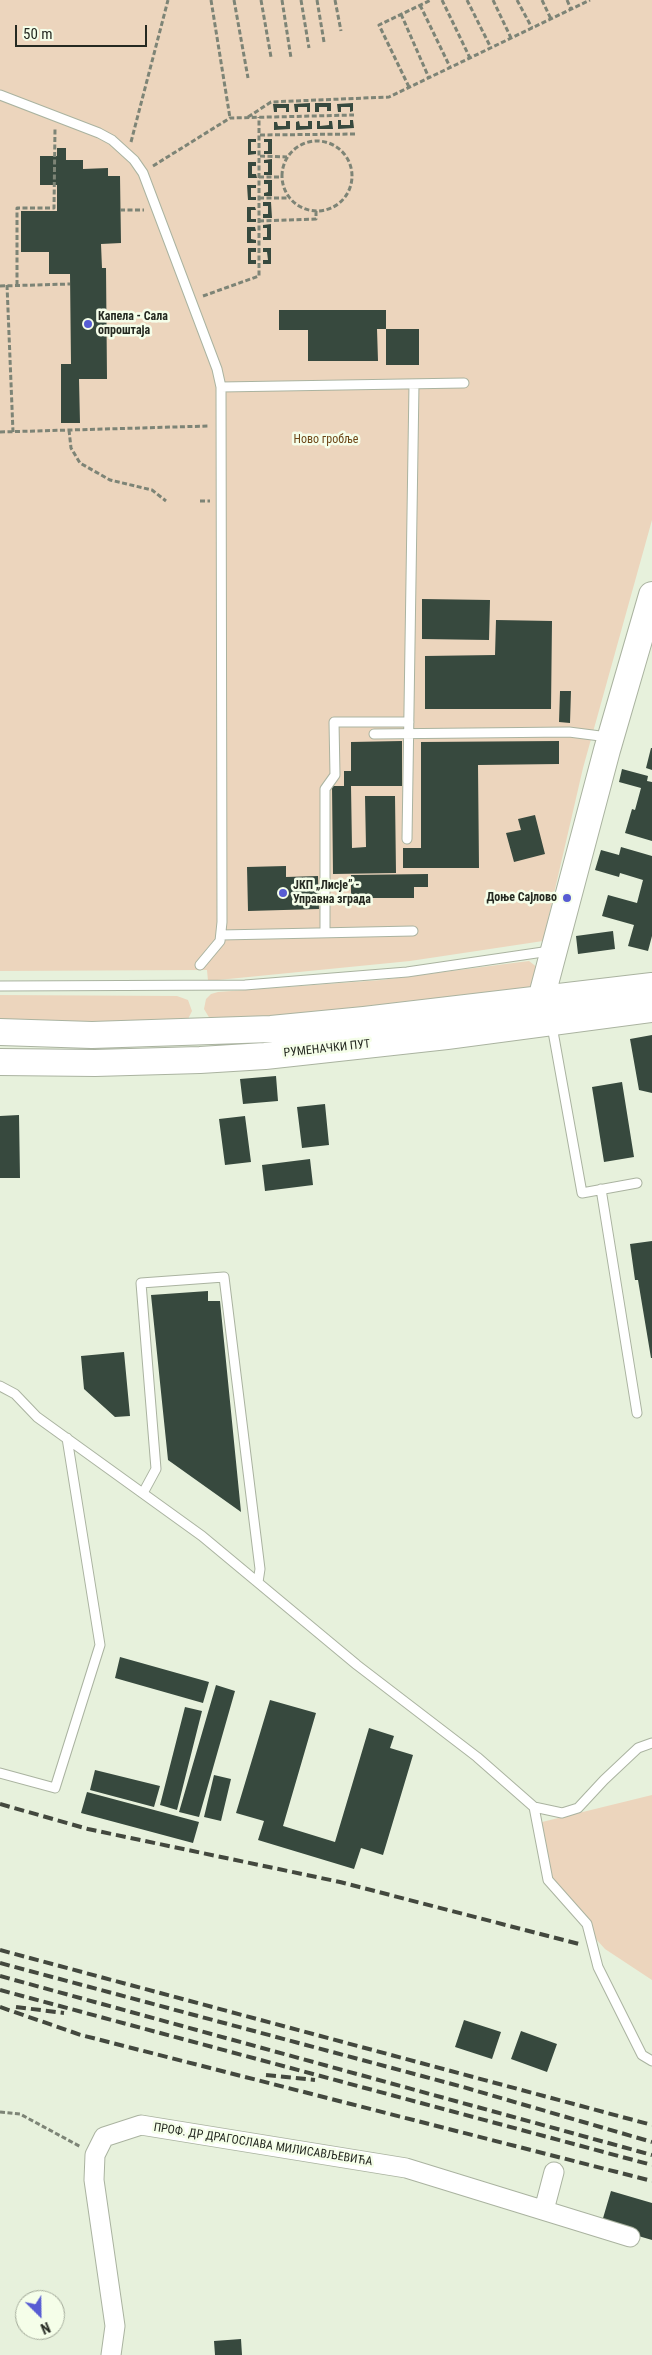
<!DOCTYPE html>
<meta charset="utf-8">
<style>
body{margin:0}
#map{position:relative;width:652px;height:2355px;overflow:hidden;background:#e7f1dc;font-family:"Roboto Condensed",sans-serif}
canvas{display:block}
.north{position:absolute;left:15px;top:2290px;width:50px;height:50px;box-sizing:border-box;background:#f5fee9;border:1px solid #a2a999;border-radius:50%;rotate:157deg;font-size:14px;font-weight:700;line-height:20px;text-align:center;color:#252921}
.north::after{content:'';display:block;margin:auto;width:18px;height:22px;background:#575cd3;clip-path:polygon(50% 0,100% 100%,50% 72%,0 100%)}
.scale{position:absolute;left:15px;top:25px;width:132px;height:22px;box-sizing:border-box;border:2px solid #252921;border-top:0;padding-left:6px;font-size:15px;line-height:18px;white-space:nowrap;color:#252921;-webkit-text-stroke:4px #f5fee9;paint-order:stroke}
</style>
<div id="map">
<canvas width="652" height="2355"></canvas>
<div class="north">N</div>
<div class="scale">50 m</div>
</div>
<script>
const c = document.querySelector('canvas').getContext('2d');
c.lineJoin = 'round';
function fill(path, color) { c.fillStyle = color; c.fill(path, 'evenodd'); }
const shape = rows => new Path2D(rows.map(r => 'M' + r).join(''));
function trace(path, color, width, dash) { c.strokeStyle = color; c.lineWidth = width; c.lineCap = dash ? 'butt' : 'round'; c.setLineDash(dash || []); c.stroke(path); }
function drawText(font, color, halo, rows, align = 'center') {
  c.font = font + ' "Roboto Condensed",sans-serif'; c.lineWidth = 5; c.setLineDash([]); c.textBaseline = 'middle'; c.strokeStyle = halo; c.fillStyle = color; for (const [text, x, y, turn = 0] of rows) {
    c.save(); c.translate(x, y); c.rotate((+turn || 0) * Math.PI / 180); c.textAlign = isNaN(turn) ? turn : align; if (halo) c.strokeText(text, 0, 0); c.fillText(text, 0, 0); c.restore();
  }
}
fill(shape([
 [0,0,652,0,652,520,583,768,543,941,410,961,208,981,207,970,0,971],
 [529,961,538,968,533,987,271,1020,210,1019,204,1009,206,999,211,994,218,992,381,980],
 [0,995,177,996,188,1000,192,1011,187,1021,0,1023],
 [652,1795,652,1980,605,1949,557,1896,543,1876,538,1823]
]), '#ecd5bd');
fill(shape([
 [310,103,310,112,307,112,307,107,298,107,298,112,295,112,294,104],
 [315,103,331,103,331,111,327,111,327,107,319,107,319,112,315,112],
 [353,103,353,111,350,112,350,107,341,107,341,112,338,112,337,104],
 [273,104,289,104,289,112,286,112,286,108,277,108,277,112,274,112],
 [338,120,341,120,341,125,350,125,350,120,353,120,354,128,338,129],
 [286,121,290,121,290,129,274,130,274,122,277,122,278,126,286,126],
 [299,121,300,126,308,126,308,121,312,121,312,129,296,130,296,122],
 [317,121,320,121,320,126,329,125,329,121,332,121,333,129,317,129],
 [248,139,256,139,256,142,251,142,251,151,256,151,256,154,248,155],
 [264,139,272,139,272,154,264,154,264,151,268,151,268,142,264,142],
 [57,148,66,148,66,160,83,160,83,169,108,168,108,176,120,176,121,243,101,244,102,268,106,268,107,379,79,379,80,423,61,423,61,364,71,364,70,274,49,274,49,252,21,252,21,211,57,211,57,185,40,185,40,156,57,156],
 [272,159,272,175,264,175,264,172,268,172,268,163,264,163,264,160],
 [248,162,256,162,256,166,252,166,252,174,256,174,257,178,248,178],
 [264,180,272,180,272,196,264,196,264,193,268,192,268,184,264,184],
 [247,185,256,185,256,188,251,188,251,197,256,197,256,200,248,200],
 [263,202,271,202,272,218,263,218,263,214,268,214,268,206,263,206],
 [247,207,255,207,256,210,251,210,251,219,256,219,256,222,247,222],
 [271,224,271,240,263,240,263,237,267,237,267,228,263,228,263,225],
 [247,227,255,227,256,231,251,231,251,239,256,240,256,243,247,243],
 [248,248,256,248,256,252,251,252,251,260,256,260,256,264,248,264],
 [263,248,271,248,271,264,263,264,263,260,268,260,267,252,263,252],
 [279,310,386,310,386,329,377,329,378,361,308,361,308,330,279,330],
 [386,329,419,329,419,365,386,365],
 [422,599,490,600,489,640,422,639],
 [496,620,552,621,551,709,425,709,425,656,495,655],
 [560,691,571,691,570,723,559,722],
 [402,741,402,786,351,786,352,848,366,847,365,796,395,796,396,873,333,874,332,786,344,786,344,771,351,771,351,742],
 [559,741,559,764,478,765,479,868,403,868,403,848,421,848,421,742],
 [651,748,652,748,652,770,646,768],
 [622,769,648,776,647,781,652,782,652,841,625,833,632,809,635,810,641,788,619,782],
 [535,815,545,854,514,862,506,833,521,830,518,819],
 [621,847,652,856,652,936,648,951,628,946,634,925,602,916,608,895,637,903,643,880,620,873,619,877,595,870,601,850,619,855],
 [286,866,286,877,318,876,319,909,248,911,247,867],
 [428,874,428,887,414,887,414,898,351,898,351,875],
 [613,931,615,949,578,954,576,936],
 [652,1035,652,1093,639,1090,630,1039],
 [276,1076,278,1101,243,1104,240,1079],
 [622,1082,634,1157,604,1162,592,1087],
 [325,1104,329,1145,302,1148,297,1107],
 [19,1115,20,1178,0,1178,0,1116],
 [245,1116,251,1162,225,1165,219,1119],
 [310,1159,313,1185,265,1191,262,1165],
 [652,1241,652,1358,651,1358,638,1280,635,1280,630,1244],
 [208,1291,208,1301,220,1301,241,1512,168,1460,151,1295],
 [124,1352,130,1416,115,1417,84,1389,81,1356],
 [120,1657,209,1682,203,1703,115,1678],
 [216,1685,235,1691,199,1817,179,1812],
 [270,1700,316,1713,283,1826,335,1842,369,1728,394,1736,390,1748,413,1755,383,1855,361,1848,354,1869,258,1840,264,1821,236,1813],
 [185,1707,202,1711,177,1810,160,1805],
 [95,1770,160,1786,154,1807,90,1790],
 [214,1775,231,1779,221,1821,204,1817],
 [87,1792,199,1822,193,1843,81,1813],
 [464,2020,501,2032,492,2059,455,2047],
 [521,2031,557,2044,547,2072,511,2059],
 [611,2191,652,2203,652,2240,601,2225],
 [241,2339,242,2355,215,2355,214,2341]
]), '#37493e');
const lane = shape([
 [0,95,99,133,112,140,134,160,143,173,217,369,221,387,222,922,220,941,200,965],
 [221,387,464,383],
 [374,734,569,732,608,737],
 [407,839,414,384],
 [325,932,325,789,335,775,334,722,409,722],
 [221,935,413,931],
 [0,986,245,985,407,972,550,951],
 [552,1026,582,1193,637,1183],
 [601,1189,637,1413],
 [0,1386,15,1394,37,1417,202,1536,357,1665,477,1757,534,1807,548,1880,587,1924,598,1967,642,2055,652,2061],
 [143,1493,156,1469,141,1283,224,1277,260,1569,258,1582],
 [0,1773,55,1788,100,1645,67,1438],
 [534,1807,562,1813,578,1808,604,1780,638,1748,652,1743]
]);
const street = shape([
 [544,2210,554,2172],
 [111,2355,115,2326,94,2180,95,2155,104,2137,141,2125,406,2168,630,2237]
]);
const secondary = shape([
 [541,999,607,750,652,595],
 [0,1032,92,1035,271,1029,364,1020,652,986],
 [0,1062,95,1063,200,1060,265,1056,447,1036,652,1009]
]);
trace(lane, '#aab3a0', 11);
trace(street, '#aab3a0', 21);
trace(secondary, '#aab3a0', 28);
trace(shape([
 [211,0,230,118],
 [234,0,248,78],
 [261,0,271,57],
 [282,0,291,58],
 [301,0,309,48],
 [317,0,324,42],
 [335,0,341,31],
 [442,0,470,58],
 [467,0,491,48],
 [493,0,511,38],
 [517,0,532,28],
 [542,0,551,19],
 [567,0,571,9],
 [420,5,450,67],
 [401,14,429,78],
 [409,87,379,25,431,0],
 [248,117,271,102,389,97,590,0],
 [260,135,355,134],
 '282 176a35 35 0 1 1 70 0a35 35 0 1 1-70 0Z',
 [131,142,168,0],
 [260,156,287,157],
 [153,166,230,118,354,115],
 [259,177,281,177],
 [259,198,290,198],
 [120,210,144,210],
 [259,221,316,219,316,211],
 [7,285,13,432],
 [17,285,17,208,54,208,55,129],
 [0,286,70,284],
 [203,296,259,276,259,117],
 [69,430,71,448,80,463,110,480,152,490,166,501],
 [0,432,209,426],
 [200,501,210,501],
 [0,2112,20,2114,81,2147]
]), '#7d8476', 3, [5, 2.5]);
trace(lane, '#fff', 9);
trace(street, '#fff', 19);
trace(secondary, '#fff', 26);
trace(shape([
 [0,1804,88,1829,340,1882,579,1944],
 [0,1950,652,2125],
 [0,1963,463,2087,652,2142],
 [0,1976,652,2155],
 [0,1990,652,2165],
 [0,2007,81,2035,652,2181],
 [16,2007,64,2013],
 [266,2075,315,2080]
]), '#43483e', 4, [10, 5]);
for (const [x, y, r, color] of [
 [88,324,5,"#575cd3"],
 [283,893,5,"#575cd3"],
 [567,898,5,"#575cd3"]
]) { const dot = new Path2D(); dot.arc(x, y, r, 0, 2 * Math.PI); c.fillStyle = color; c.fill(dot); trace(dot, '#f5fee9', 2); }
drawText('bold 12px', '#252921', '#f5fee9', [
 ["Капела - Сала",98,317],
 ["опроштаја",98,331],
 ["ЈКП „Лисје” -",293,886],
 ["Управна зграда",293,900],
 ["Доње Сајлово",557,898,"right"]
], 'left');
drawText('12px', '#6e4718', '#f5fee9', [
 ["Ново гробље",326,440]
]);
drawText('12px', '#252921', '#f5fee9', [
 ["РУМЕНАЧКИ ПУТ",327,1049,-6],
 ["ПРОФ. ДР ДРАГОСЛАВА МИЛИСАВЉЕВИЋА",263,2145,9]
]);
</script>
